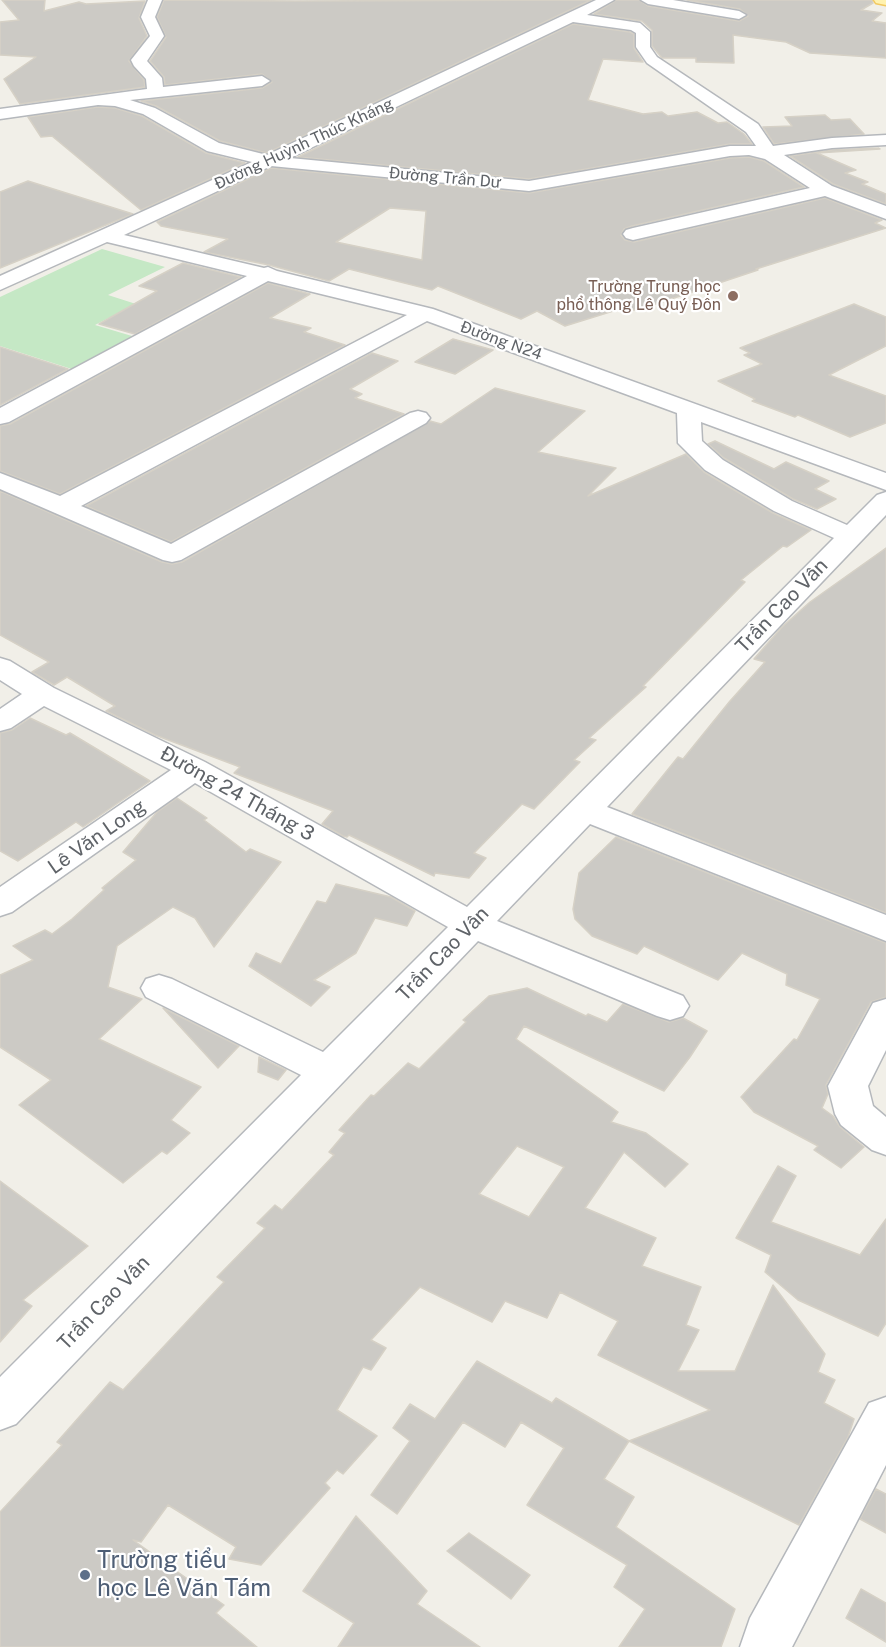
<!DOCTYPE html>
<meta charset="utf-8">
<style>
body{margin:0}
canvas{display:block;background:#f1efe8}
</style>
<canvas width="886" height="1647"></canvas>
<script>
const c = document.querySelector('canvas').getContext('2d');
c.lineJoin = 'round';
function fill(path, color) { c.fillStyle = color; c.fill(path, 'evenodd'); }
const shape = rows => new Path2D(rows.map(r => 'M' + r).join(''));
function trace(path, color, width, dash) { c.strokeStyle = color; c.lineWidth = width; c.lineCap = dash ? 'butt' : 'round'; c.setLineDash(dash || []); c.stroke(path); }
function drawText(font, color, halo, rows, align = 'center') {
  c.font = font + ' "Public Sans",sans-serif'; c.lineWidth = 4.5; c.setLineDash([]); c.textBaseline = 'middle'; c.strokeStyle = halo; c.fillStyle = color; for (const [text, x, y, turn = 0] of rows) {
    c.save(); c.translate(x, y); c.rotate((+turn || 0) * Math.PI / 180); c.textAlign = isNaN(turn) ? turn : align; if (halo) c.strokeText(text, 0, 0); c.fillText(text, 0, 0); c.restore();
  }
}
fill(shape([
 [102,249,165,267,108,295,136,304,95,325,142,339,81,372,0,346,0,297]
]), '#c5e8c5');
const building = shape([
 [2,0,45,0,44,11,79,2,86,4,145,1,139,18,147,36,129,61,144,80,145,87,20,104,4,79,36,57,0,55,0,22,19,20,2,0],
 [164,0,295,1,591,0,267,153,220,141,156,106,141,101,262,88,272,82,262,74,165,85,164,77,150,61,166,37,157,17,164,0],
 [616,0,639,0,648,6,739,21,748,16,740,9,687,0,872,0,873,3,861,10,882,13,872,21,886,23,886,58,810,53,786,42,733,35,734,63,696,62,696,58,662,58,652,46,652,30,642,21,594,14,616,0],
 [573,24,630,32,634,34,634,48,643,62,603,59,588,100,643,114,662,112,668,116,697,112,718,123,727,122,744,134,752,144,730,144,529,179,298,157,573,24],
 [98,107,115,108,142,116,206,153,245,163,141,210,52,136,41,137,28,117,98,107],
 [825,115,831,120,850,119,864,134,774,144,763,127,792,126,785,117,825,115],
 [878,148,880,149,817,153,856,170,845,173,868,182,862,184,886,194,886,204,833,184,790,156,832,150,878,148],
 [749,157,764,161,804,187,632,226,624,229,621,235,625,240,634,242,825,198,882,220,875,223,886,228,756,269,758,270,650,306,634,310,626,307,565,326,537,311,521,319,438,286,432,290,349,269,329,281,269,265,204,252,228,239,161,226,157,222,271,168,529,193,730,158,749,157],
 [390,208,426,211,422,260,336,242,390,208],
 [28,181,133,214,0,268,0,192,28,181],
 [183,263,241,277,135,334,99,324,157,291,139,286,183,263],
 [268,283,310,294,270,318,311,328,304,332,345,345,60,494,0,471,0,426,10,424,268,283],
 [854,304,886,317,886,346,829,375,886,396,886,423,850,437,798,415,795,417,752,401,755,399,718,381,762,364,744,355,750,353,740,348,854,304],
 [453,339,493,350,455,374,415,362,453,339],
 [0,347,68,369,0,405,0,347],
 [372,353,398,361,350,389,362,394,355,398,404,414,171,542,86,506,372,353],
 [495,388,585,411,538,452,616,468,588,496,686,454,704,472,773,513,811,530,787,547,783,546,741,580,745,582,643,686,646,687,589,738,596,740,574,760,580,762,534,809,522,804,474,853,486,858,469,878,435,873,434,876,349,835,347,837,343,836,322,824,333,811,234,773,240,767,155,735,106,711,115,706,67,677,54,685,32,672,49,662,0,635,0,491,162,562,172,564,182,562,430,421,441,424,495,388],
 [715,441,774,469,786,462,829,481,815,489,836,499,817,509,793,499,724,458,708,444,715,441],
 [886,548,886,913,632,814,678,757,683,759,730,701,765,662,754,659,782,627,810,602,886,548],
 [30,718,66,735,70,733,150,781,83,827,76,822,18,861,0,851,0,733,12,730,30,718],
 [177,798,207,818,204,820,246,852,250,849,281,862,214,947,195,918,173,907,117,946,108,987,142,999,99,1039,201,1087,171,1120,190,1133,167,1154,162,1151,123,1183,19,1105,51,1080,0,1047,0,975,33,960,13,946,45,930,52,934,72,919,104,890,102,888,136,860,123,852,157,812,177,798],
 [616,837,886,943,886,997,871,1002,826,1085,828,1094,822,1108,833,1116,840,1127,864,1147,841,1168,814,1150,818,1146,754,1112,741,1097,794,1039,797,1040,820,999,786,985,787,974,742,953,718,980,644,946,637,954,592,936,575,919,573,909,579,873,616,837],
 [336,884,391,897,415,911,407,926,375,918,356,953,314,980,330,987,311,1006,249,966,256,953,281,964,317,901,326,903,336,884],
 [527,988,586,1016,588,1014,607,1022,623,1004,669,1022,683,1018,707,1031,690,1057,664,1091,524,1026,516,1039,618,1112,611,1122,646,1133,688,1164,665,1187,624,1152,585,1208,656,1238,642,1266,701,1287,686,1325,699,1330,678,1371,735,1371,773,1285,825,1354,818,1372,835,1380,824,1403,854,1419,848,1437,799,1525,629,1441,710,1410,598,1355,618,1321,560,1292,547,1318,505,1301,492,1322,420,1287,371,1340,386,1348,371,1370,363,1367,337,1410,377,1436,343,1474,337,1470,325,1483,330,1488,261,1565,229,1559,236,1547,168,1505,141,1542,133,1540,224,1605,216,1613,257,1647,0,1647,0,1512,62,1445,57,1442,110,1382,123,1390,224,1282,217,1277,265,1228,257,1223,275,1205,282,1210,334,1155,329,1152,345,1133,339,1130,371,1095,374,1096,408,1063,419,1069,466,1022,463,1020,489,996,527,988],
 [517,1146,564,1167,529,1217,479,1194,517,1146],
 [163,1008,239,1046,218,1068,163,1008],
 [259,1057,286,1070,278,1080,258,1072,259,1057],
 [778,1166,796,1176,771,1222,860,1255,886,1219,886,1323,878,1336,798,1300,765,1272,771,1255,736,1238,778,1166],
 [0,1181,88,1246,23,1300,32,1306,0,1342,0,1181],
 [477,1361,552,1403,556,1398,629,1441,604,1479,634,1497,616,1527,735,1609,721,1647,619,1647,645,1609,614,1587,627,1565,527,1505,564,1448,521,1422,505,1447,463,1422,397,1514,371,1495,410,1441,393,1428,410,1404,435,1419,477,1361],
 [876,1489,886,1494,886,1533,860,1519,876,1489],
 [356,1516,427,1591,417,1604,480,1647,338,1647,354,1623,303,1591,356,1516],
 [469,1533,530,1575,511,1599,447,1551,469,1533],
 [861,1589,886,1603,886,1642,846,1618,861,1589]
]);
fill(building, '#cccac5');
trace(building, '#d6d1c6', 1.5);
const minor = shape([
 [148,0,162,0,155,17,164,36,147,61,162,78,163,87,262,76,270,81,262,86,130,100,155,108,219,143,267,155,596,0,614,0,587,15,640,23,650,32,650,47,657,57,758,124,773,146,832,138,886,135,886,145,832,148,784,155,832,186,886,206,886,219,825,196,633,240,626,238,623,234,626,230,633,228,810,188,765,159,749,155,730,156,529,191,271,166,124,235,264,268,268,267,277,271,433,309,886,473,886,490,701,422,702,441,723,460,792,501,847,525,877,495,886,492,886,515,607,807,886,915,886,941,590,824,497,921,683,996,689,1006,683,1016,670,1020,657,1016,478,941,16,1424,0,1430,0,1377,301,1075,146,997,141,988,146,979,159,975,172,979,323,1052,448,927,195,783,12,912,0,916,0,887,171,770,44,706,11,728,0,731,0,709,22,694,0,680,0,658,10,661,54,688,205,762,467,907,834,538,774,511,705,470,678,443,677,413,427,321,81,506,171,544,410,413,418,411,426,413,430,418,426,423,181,560,172,562,163,560,0,489,0,473,60,496,407,315,268,281,9,422,0,424,0,408,247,276,107,242,0,290,0,276,252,162,207,151,143,114,115,106,98,105,0,119,0,109,147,89,146,79,134,66,131,60,150,36,141,17,148,0],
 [573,22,631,30,636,33,636,47,647,63,746,132,756,146,730,146,529,181,290,158,573,22],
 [641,0,673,0,739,11,746,15,739,19,648,4,641,0],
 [886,999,886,1050,868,1086,873,1106,886,1117,886,1155,872,1150,841,1125,835,1114,828,1086,873,1003,886,999],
 [886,1397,886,1465,792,1647,740,1647,750,1618,869,1403,886,1397]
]);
const major = shape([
 [874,0,886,0,886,5,876,3,874,0]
]);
trace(minor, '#b5b8bc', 3);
trace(major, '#f2c960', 3);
fill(minor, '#fff');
fill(major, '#fff2af');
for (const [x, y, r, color] of [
 [733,296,6,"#8d6e63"],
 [85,1575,6,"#5c6f8a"]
]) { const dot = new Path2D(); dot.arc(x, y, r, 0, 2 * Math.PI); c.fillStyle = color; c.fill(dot); trace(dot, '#fff', 2); }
drawText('16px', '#5f6368', '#fff', [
 ["Đường Huỳnh Thúc Kháng",304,144,-25],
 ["Đường Trần Dư",445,178,5],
 ["Đường N24",501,341,20]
]);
drawText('16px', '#785e54', '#fff', [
 ["Trường Trung học",721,287],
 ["phổ thông Lê Quý Đôn",721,305]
], 'right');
drawText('20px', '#5f6368', '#fff', [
 ["Trần Cao Vân",782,606,-46],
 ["Đường 24 Tháng 3",237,794,29],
 ["Lê Văn Long",97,837,-35],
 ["Trần Cao Vân",443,954,-46],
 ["Trần Cao Vân",104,1303,-46]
]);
drawText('24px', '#4e5e75', '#fff', [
 ["Trường tiểu",97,1561],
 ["học Lê Văn Tám",97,1589]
], 'left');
</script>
